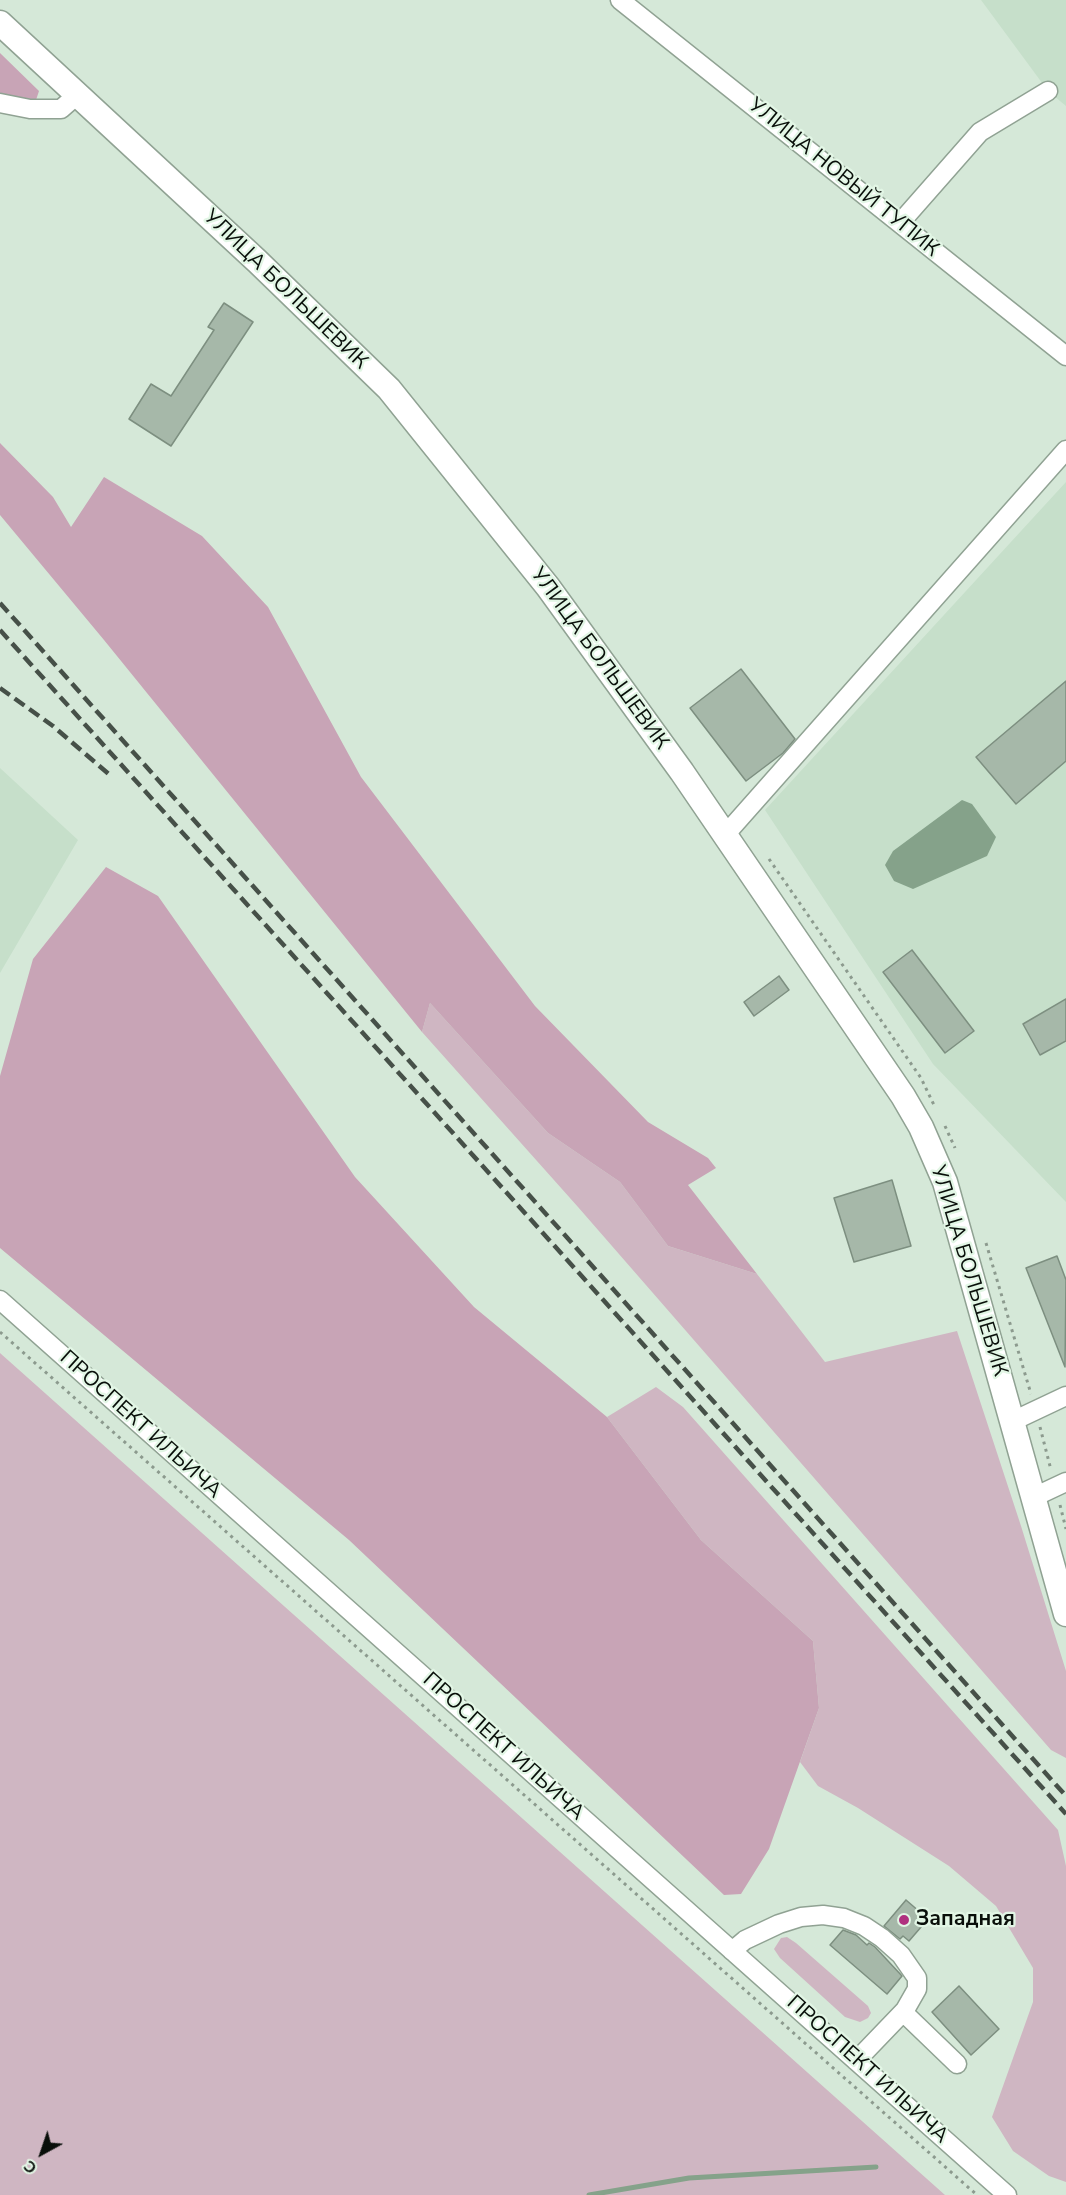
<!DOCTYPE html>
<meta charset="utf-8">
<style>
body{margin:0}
#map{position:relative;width:1066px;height:2195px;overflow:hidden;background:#d5e8d8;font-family:"Nunito Sans",sans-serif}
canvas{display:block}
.north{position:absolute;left:12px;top:2123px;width:60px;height:60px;-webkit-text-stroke:4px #e2f6e5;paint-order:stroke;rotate:220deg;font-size:16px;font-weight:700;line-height:24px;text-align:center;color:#090f0a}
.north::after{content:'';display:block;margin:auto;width:21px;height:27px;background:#090f0a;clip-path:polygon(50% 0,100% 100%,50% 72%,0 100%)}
</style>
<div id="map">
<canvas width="1066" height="2195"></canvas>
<div class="north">С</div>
</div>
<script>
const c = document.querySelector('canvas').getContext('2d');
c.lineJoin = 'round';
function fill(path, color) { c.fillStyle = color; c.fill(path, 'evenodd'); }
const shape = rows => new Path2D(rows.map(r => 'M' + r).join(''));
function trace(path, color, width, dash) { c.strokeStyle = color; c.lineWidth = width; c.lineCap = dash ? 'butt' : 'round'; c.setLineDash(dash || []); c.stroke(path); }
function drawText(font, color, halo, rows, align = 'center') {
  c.font = font + ' "Nunito Sans",sans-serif'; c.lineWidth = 4.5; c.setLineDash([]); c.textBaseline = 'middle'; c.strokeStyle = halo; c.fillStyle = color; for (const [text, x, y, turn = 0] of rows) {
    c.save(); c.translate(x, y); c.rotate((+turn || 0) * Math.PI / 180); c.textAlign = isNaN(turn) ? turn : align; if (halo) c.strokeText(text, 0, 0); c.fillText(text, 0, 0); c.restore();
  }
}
fill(shape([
 [981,0,1066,0,1066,106,1048,91],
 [1066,482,1066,1202,933,1064,765,810],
 [0,768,78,840,0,973]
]), '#c6dfca');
fill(shape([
 [430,1003,548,1133,620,1182,668,1246,757,1274,825,1362,957,1331,1021,1526,1066,1671,1066,1758,1051,1750,578,1207,422,1032],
 [0,1353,945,2195,0,2195],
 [656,1387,683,1407,1058,1830,1066,1866,1066,2182,1049,2176,1013,2151,992,2117,1033,2002,1033,1968,996,1906,949,1866,858,1808,818,1786,800,1762,819,1708,813,1641,701,1540,607,1417],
 [787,1937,796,1943,868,2006,871,2013,868,2018,860,2022,845,2017,780,1958,774,1949,781,1938]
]), '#cfb6c2');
fill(shape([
 [0,53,39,91,36,100,0,95],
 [0,443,53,497,71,527,104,477,202,536,268,607,361,777,535,1006,648,1122,708,1158,716,1168,688,1185,757,1274,668,1246,620,1182,548,1133,430,1003,422,1032,104,640,0,515],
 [106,867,158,896,355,1177,474,1307,607,1417,701,1540,813,1641,819,1708,769,1849,741,1894,724,1895,349,1540,0,1248,0,1076,33,959]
]), '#c8a4b6');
fill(shape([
 [962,800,972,804,996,837,987,856,913,889,894,881,885,865,893,851]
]), '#85a28a');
trace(shape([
 [589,2195,689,2178,876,2167]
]), '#85a28a', 5);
const building = shape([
 [224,303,253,322,171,446,129,419,151,384,171,396,214,330,208,327,224,303],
 [741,669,795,739,783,753,746,781,690,708,741,669],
 [1066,681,1066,761,1016,804,976,757,1066,681],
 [912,950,974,1031,945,1053,883,972,912,950],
 [779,976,789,990,754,1016,744,1002,779,976],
 [1066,999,1066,1041,1040,1055,1023,1024,1066,999],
 [892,1180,911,1246,854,1262,834,1198,892,1180],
 [1057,1256,1066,1280,1065,1367,1026,1268,1057,1256],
 [906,1900,928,1919,909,1941,903,1936,900,1939,884,1926,906,1900],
 [843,1930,856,1935,867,1945,869,1943,875,1947,902,1976,887,1994,830,1945,843,1930],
 [959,1986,999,2029,971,2055,932,2012,959,1986]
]);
fill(building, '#a6b8a9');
trace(building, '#7d8f80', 1.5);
const minor = shape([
 [620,0,1066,356],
 [0,103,30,109,61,109,77,95],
 [900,223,980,132,1048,91],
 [725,835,1066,450],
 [0,1300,1007,2195],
 [1013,1421,1066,1396],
 [1034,1497,1066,1482],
 [732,1951,745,1940,779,1924,801,1917,823,1915,844,1918,864,1926,882,1938,901,1955,917,1978,917,1989,905,2010,856,2061],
 [903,2012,957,2064]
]);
const major = shape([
 [0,23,257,261,389,389,548,587,682,772,903,1096,921,1127,945,1182,1066,1614]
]);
trace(minor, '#90a293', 21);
trace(major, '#90a293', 27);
trace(shape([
 [769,859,921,1078,934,1105],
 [945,1126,955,1148],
 [986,1243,1031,1394],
 [0,1332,977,2195],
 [1040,1427,1051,1470],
 [1060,1505,1066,1529]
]), '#8c9a8e', 3, [3, 4.5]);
trace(minor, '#fff', 18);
trace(major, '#fff', 24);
trace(shape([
 [0,603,1066,1796],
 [0,630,1066,1814],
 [0,688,53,726,111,776]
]), '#465048', 4.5, [12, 6]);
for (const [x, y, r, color] of [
 [904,1920,6,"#b0317f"]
]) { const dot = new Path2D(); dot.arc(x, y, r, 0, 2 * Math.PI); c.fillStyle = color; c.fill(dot); trace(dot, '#e2f6e5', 2); }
drawText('21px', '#090f0a', '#e2f6e5', [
 ["УЛИЦА НОВЫЙ ТУПИК",843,178,39],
 ["УЛИЦА БОЛЬШЕВИК",285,290,44],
 ["УЛИЦА БОЛЬШЕВИК",599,659,54],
 ["УЛИЦА БОЛЬШЕВИК",968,1271,73],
 ["ПРОСПЕКТ ИЛЬИЧА",140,1425,42],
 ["ПРОСПЕКТ ИЛЬИЧА",503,1747,42],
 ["ПРОСПЕКТ ИЛЬИЧА",867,2070,42]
]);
drawText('bold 21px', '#090f0a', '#e2f6e5', [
 ["Западная",916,1920]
], 'left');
</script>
